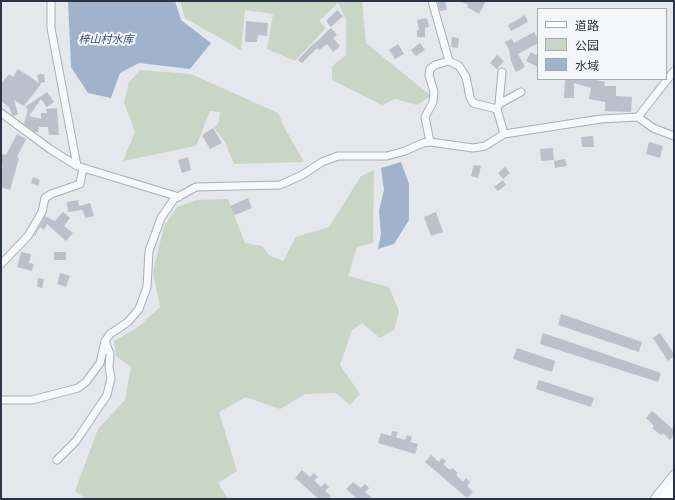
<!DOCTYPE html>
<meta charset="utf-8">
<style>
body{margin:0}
#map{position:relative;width:675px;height:500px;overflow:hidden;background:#e4e7ec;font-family:Ubuntu,"Noto Sans SC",sans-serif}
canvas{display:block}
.frame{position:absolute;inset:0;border:2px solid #2b3445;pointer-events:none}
.legend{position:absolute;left:537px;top:8px;width:130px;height:72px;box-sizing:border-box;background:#f4f6f9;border:1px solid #a4a8b1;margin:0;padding:5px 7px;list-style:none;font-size:12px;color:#2b3445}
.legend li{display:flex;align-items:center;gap:8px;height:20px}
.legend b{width:20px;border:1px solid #a4a8b1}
</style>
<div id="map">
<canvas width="675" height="500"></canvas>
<div class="frame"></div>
<ul class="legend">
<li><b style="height:5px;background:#fff"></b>道路</li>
<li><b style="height:11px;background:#c9d6c5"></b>公园</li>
<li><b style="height:11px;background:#9fb4cc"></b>水域</li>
</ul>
</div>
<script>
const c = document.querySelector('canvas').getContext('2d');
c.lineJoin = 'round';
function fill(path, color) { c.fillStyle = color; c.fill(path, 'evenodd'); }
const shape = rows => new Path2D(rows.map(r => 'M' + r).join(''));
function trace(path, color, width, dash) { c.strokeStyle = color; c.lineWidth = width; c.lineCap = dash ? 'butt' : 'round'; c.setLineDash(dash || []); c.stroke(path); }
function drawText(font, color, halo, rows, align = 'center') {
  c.font = font + ' Ubuntu,"Noto Sans SC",sans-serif'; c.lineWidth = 4; c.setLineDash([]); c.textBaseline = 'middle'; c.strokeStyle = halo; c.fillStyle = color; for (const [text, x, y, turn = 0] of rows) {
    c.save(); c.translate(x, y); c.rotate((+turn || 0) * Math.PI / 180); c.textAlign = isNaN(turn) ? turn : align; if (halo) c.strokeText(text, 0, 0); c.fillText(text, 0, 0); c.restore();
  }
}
fill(shape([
 [180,1,362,1,366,43,431,96,417,105,395,99,382,105,332,80,332,66,346,55,346,19,338,3,319,21,326,28,295,61,267,49,273,14,245,10,241,50,185,18],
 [140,70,191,74,278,113,284,127,304,162,234,164,225,142,214,128,219,122,220,112,210,111,196,146,123,161,135,132,124,102,129,82],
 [374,170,373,243,357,247,348,276,389,287,399,311,394,330,380,338,362,323,352,330,340,365,360,394,350,405,336,393,305,394,280,409,246,397,219,412,237,471,218,483,228,499,86,499,75,491,98,429,125,400,131,367,116,356,114,341,138,327,160,307,153,272,164,226,177,207,197,200,228,199,245,243,262,246,269,255,283,261,296,237,329,227,361,176]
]), '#c9d6c5');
fill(shape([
 [68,1,175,1,181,20,211,43,190,69,139,63,120,73,111,98,88,93,71,67],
 [401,162,409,184,409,220,394,244,378,249,381,234,379,211,384,190,381,168]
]), '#9fb4cc');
fill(shape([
 [437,1,445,1,447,10,440,11],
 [460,1,486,1,479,14,467,7,468,5],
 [337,10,343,16,331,27,326,21],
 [525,15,528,22,511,31,508,25],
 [427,18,429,27,425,28,425,37,417,37,417,30,419,30,417,20],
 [246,21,268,23,267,36,258,35,257,42,245,42],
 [331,28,337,35,333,38,340,46,333,52,327,44,319,50,317,48,302,63,298,60,311,46,321,38,321,37],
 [534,32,538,39,538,43,518,54,525,67,516,72,511,61,509,50,505,42,512,39,514,43],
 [452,37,459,38,458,48,451,47],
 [420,43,425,50,416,56,411,50],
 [398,44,404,54,395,59,389,50],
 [531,52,538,56,538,67,526,61],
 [497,55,504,61,497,69,490,63],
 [18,69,39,83,37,75,44,74,45,82,40,83,41,84,24,106,14,100,18,114,13,116,9,107,1,101,1,84,9,74,13,77],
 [565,79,591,79,605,82,604,86,616,86,616,96,632,97,631,112,605,111,605,102,589,99,591,88,574,83,574,98,564,98],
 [47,92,54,102,47,107,41,99,29,116,41,119,41,113,47,113,46,109,57,108,59,135,49,135,48,127,39,127,38,132,35,132,24,124,28,109,25,107],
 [213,128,222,143,210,149,202,135],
 [17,134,26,139,17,157,19,158,10,190,1,187,1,171,3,165,1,165,1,154,6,155],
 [593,136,594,147,582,147,581,137],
 [649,142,663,146,660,158,646,154],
 [553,148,554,160,541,161,540,149],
 [188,157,191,170,182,173,178,160],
 [565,159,567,166,555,168,554,161],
 [474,165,481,166,478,178,471,176],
 [505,167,510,173,503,179,498,173],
 [33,177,40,180,38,186,31,183],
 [503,180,506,185,498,191,494,187],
 [248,198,252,208,235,215,230,206],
 [78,200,79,206,90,203,94,216,85,218,83,210,68,212,67,202],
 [63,212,70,218,64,226,73,233,66,241,47,224,44,230,40,227,35,236,34,236,45,216,55,221],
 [436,212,443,232,431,236,424,217],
 [21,252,31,254,29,263,34,264,32,271,17,267],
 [54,252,66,252,66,260,54,260],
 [60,273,70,276,66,287,57,284],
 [38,278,44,279,42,288,37,287],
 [561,314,642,342,639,352,558,325],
 [543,333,661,373,658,382,540,344],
 [660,333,674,354,674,356,668,361,653,338],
 [517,348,555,361,552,372,513,359],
 [539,380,594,398,591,407,536,389],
 [652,411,674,430,674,435,670,440,663,433,661,435,652,428,654,426,646,418],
 [392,431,398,432,396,437,405,440,407,435,412,437,410,442,418,444,415,454,378,443,381,433,391,436],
 [431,455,439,462,442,458,446,461,443,464,450,470,452,468,458,473,456,475,463,482,466,478,470,482,467,486,473,492,467,498,425,462],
 [302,470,310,477,314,473,318,477,314,480,321,487,325,483,329,487,325,491,331,496,328,499,319,499,295,478],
 [353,482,361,488,365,484,369,488,365,492,373,499,357,499,346,489]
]), '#bbc0ca');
const minor = shape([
 [51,1,51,28,77,166,179,197],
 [449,61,459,66,466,77,470,97,473,103,497,109,504,134],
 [499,104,502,72],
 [498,107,499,104,521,92],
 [1,113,50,149,77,166],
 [638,117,653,128,674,136],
 [430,142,425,117,433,102,434,92,429,75,430,69,435,65,449,61,432,1],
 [1,264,28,236,42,212,45,198,51,194,80,184,83,168],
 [1,400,32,400,78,388,86,382,100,363,105,341,110,334,128,322,139,309,147,287,149,251,161,218,174,199,196,187,280,185,302,175,322,162,338,156,387,156,405,151,423,143,430,142,473,148,485,146,504,134,601,119,638,117,674,71],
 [57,460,76,441,107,395,111,378,109,367,110,354,105,341],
 [654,499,674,474]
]);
const major = shape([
 [663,499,674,485],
 [673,499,674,498]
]);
trace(minor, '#a9aeb7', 9);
trace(major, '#a3abb8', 11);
trace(minor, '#f7f8fa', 7);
trace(major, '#fff', 9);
drawText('italic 11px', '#34527a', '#f4f6f9', [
 ["梓山村水库",106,39]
]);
</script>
